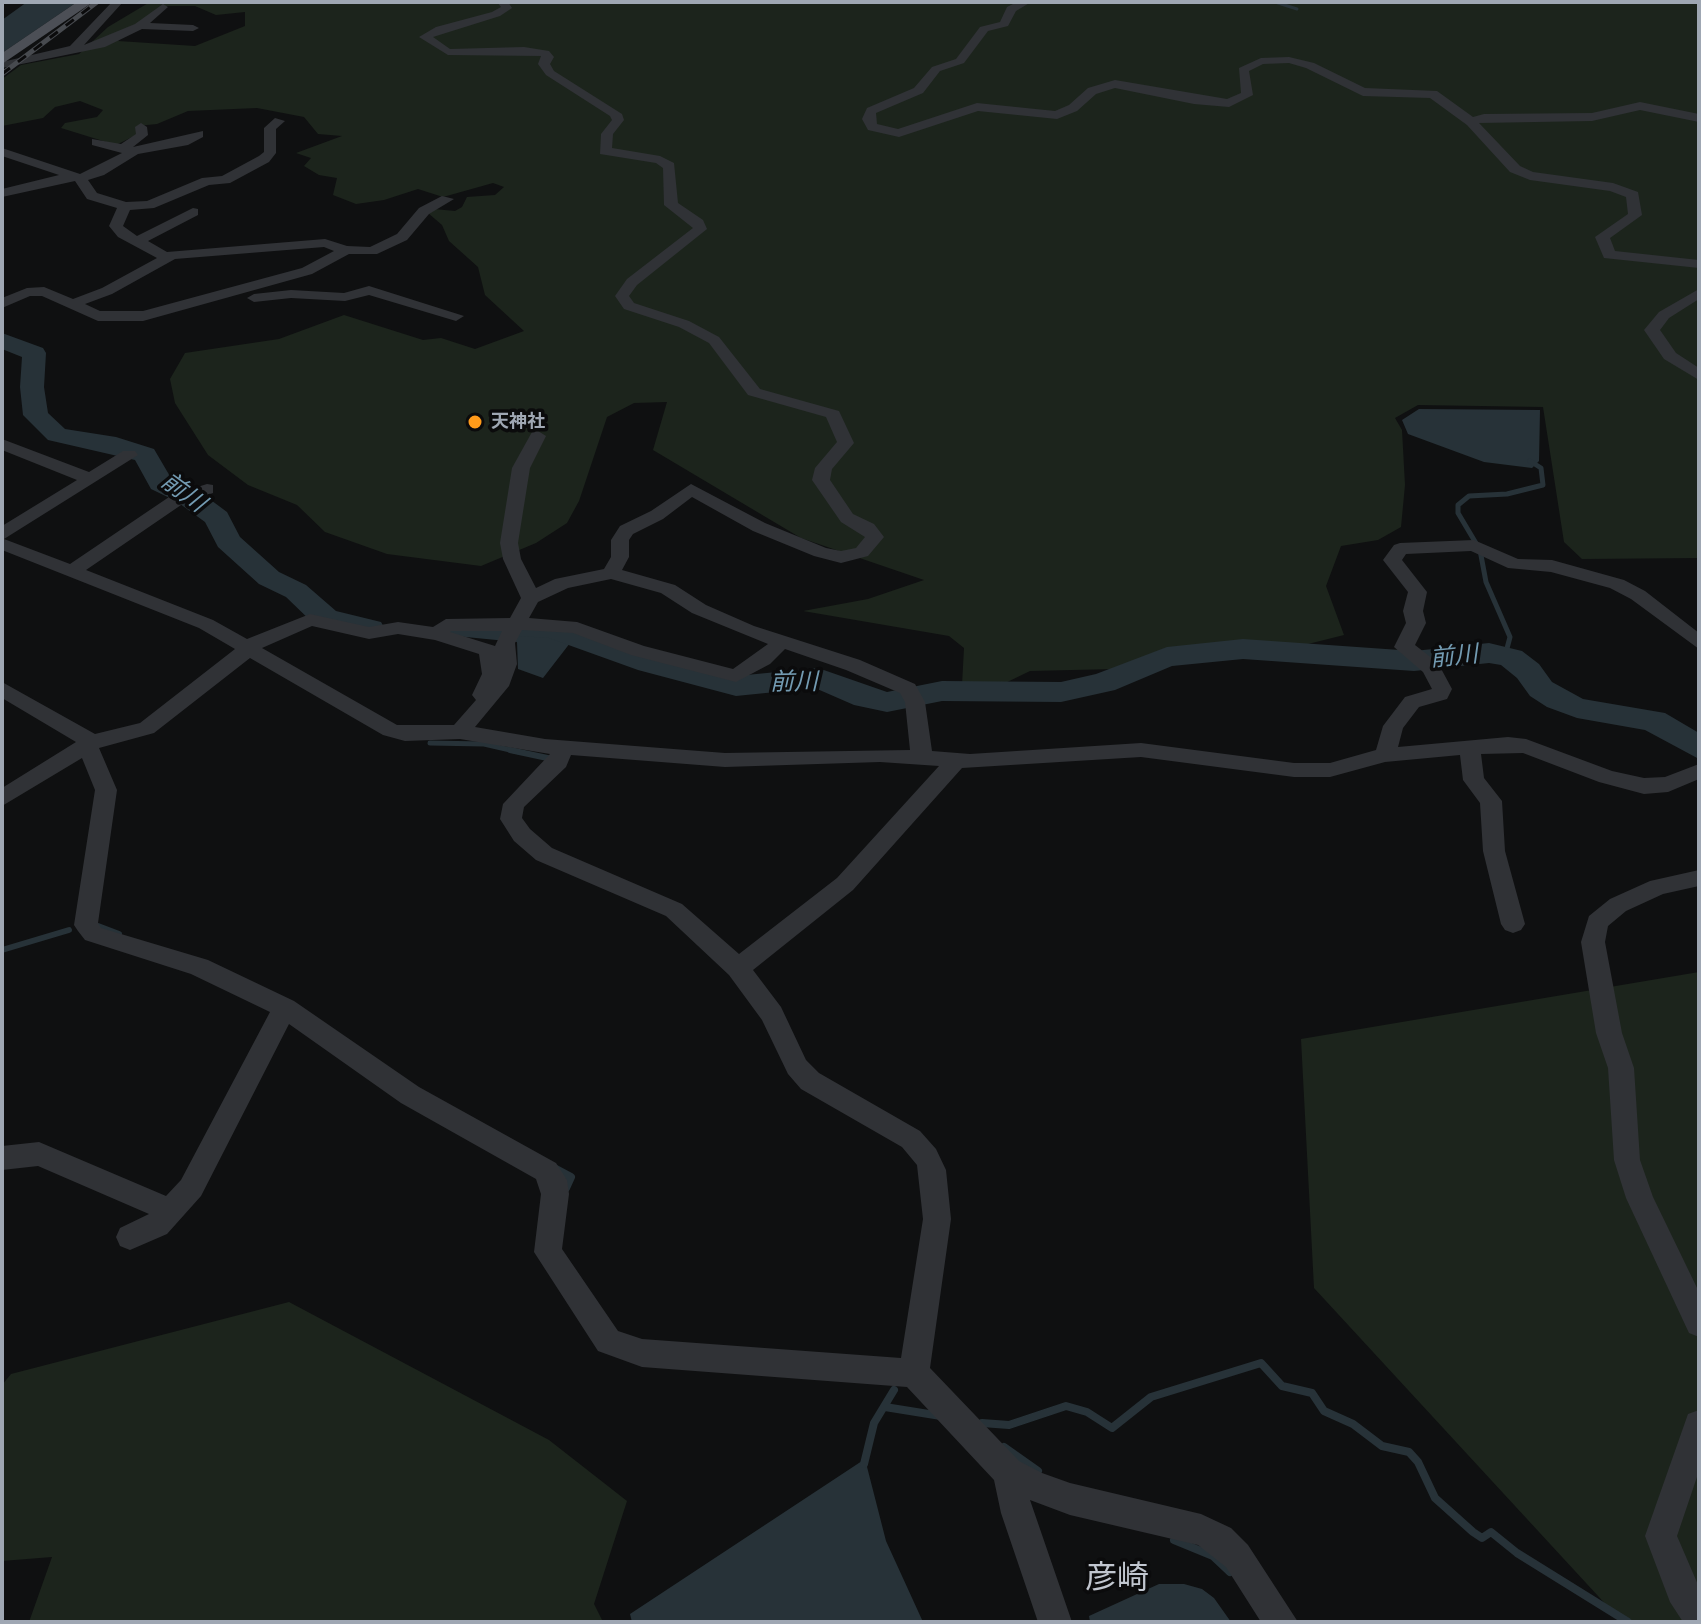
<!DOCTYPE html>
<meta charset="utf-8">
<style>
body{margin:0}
#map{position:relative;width:1701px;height:1624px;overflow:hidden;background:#0f1011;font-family:Helvetica,sans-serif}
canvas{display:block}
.frame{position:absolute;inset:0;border:4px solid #9fa7b3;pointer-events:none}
</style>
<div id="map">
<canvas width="1701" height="1624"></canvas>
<div class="frame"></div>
</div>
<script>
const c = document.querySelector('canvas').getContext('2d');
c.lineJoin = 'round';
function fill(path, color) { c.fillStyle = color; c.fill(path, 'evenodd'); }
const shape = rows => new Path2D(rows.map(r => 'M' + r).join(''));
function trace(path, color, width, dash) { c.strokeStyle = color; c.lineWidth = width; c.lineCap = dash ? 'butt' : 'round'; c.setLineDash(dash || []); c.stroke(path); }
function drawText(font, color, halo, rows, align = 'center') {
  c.font = font + ' Helvetica,"Noto Sans JP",sans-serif'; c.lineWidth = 7; c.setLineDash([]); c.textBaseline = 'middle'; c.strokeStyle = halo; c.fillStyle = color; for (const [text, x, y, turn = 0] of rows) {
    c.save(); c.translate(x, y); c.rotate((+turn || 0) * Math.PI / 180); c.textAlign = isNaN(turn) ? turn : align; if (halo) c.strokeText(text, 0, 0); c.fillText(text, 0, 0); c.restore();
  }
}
fill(shape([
 [150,2,1699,2,1699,558,1582,559,1564,542,1543,407,1418,405,1395,418,1402,430,1405,485,1401,527,1378,540,1341,546,1326,586,1344,635,1296,647,1157,668,1030,671,999,686,962,685,964,648,949,636,803,611,868,599,924,580,801,538,653,450,667,402,634,403,607,417,579,501,567,523,536,543,481,566,387,554,325,532,297,505,248,485,208,455,175,403,170,379,185,353,279,339,344,315,423,340,441,338,475,349,524,331,485,295,478,267,449,241,442,225,428,213,434,209,455,211,462,207,467,197,495,195,504,187,493,183,443,197,418,189,384,200,356,204,333,195,337,178,319,175,304,166,311,158,296,153,342,136,318,134,304,117,257,108,188,111,157,124,137,126,138,134,116,145,61,128,65,123,97,117,103,110,80,101,55,107,43,118,2,126,2,79,21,65,79,54,108,27],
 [162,6,195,6,216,15,245,12,245,26,195,46,118,41],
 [1699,972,1699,1622,1622,1622,1314,1288,1301,1039],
 [289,1302,549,1440,627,1501,594,1604,603,1622,29,1622,52,1557,2,1561,2,1385,11,1374]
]), '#1c241c');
fill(shape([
 [27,2,77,2,2,53,2,20],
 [1419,409,1540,410,1539,461,1532,468,1484,462,1408,434,1402,420],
 [450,628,559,629,577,634,543,678,518,669,517,642,445,635],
 [865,1459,886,1541,923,1622,632,1622,630,1614],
 [1159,1584,1184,1584,1202,1589,1214,1598,1231,1622,1090,1622,1089,1616]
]), '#273238');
trace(shape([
 [1275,2,1297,9]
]), '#273238', 3);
trace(shape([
 [1505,656,1510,637,1486,582,1480,550,1458,513,1458,505,1469,496,1507,494,1543,485,1541,468,1530,461],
 [430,743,484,744,519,752]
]), '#273238', 5);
trace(shape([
 [510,750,552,759],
 [98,926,119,934],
 [2,950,69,930]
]), '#273238', 6);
trace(shape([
 [556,1169,571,1177,566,1188],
 [885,1407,941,1416],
 [982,1423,1009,1425,1066,1406,1087,1412,1112,1428,1151,1397,1261,1363,1282,1386,1312,1393,1324,1411,1353,1424,1382,1446,1409,1452,1418,1462,1435,1498,1473,1532,1482,1538,1491,1532,1517,1553,1628,1622],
 [1004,1447,1038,1471],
 [864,1464,874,1423,894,1390],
 [1174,1540,1213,1556,1230,1572]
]), '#273238', 8);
fill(shape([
 [2,333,43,348,46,353,44,387,48,413,65,429,116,437,154,449,171,478,196,489,227,512,240,537,279,572,306,585,336,611,381,622,385,629,381,636,370,638,315,625,286,597,259,584,218,547,205,522,176,501,151,489,135,460,48,440,23,415,20,387,22,357,2,349,2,333],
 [530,620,563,622,659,656,736,676,818,668,887,692,942,681,1061,682,1096,674,1167,647,1243,639,1414,651,1489,643,1522,651,1539,664,1552,682,1583,699,1665,713,1699,733,1699,759,1645,730,1577,718,1547,707,1530,696,1517,678,1501,665,1489,663,1414,671,1243,659,1172,666,1115,690,1061,702,942,701,887,712,854,705,815,688,736,696,638,670,549,638,519,636,515,629,519,622,530,620]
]), '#273238');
fill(shape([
 [112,2,123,2,84,45,135,24,163,4,168,7,150,23,193,25,199,28,193,31,142,29,105,47,2,68,2,62,70,46,112,2],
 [497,2,508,2,512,8,500,16,433,37,450,49,524,47,549,51,554,57,550,64,554,71,622,114,624,120,613,134,612,148,660,156,674,163,678,203,703,220,707,229,637,285,629,296,634,303,689,321,719,337,760,389,839,411,854,443,832,469,830,480,853,514,874,524,884,537,868,556,841,563,814,556,753,531,692,497,663,519,633,534,629,540,629,557,622,570,675,585,706,605,754,626,860,660,915,684,925,702,932,751,970,754,1141,743,1294,763,1330,763,1376,750,1383,726,1405,697,1432,689,1423,672,1394,647,1406,623,1403,611,1408,592,1383,560,1394,545,1400,543,1474,540,1518,559,1552,560,1624,580,1645,591,1699,633,1699,649,1631,599,1610,588,1551,572,1508,568,1471,551,1406,554,1402,560,1427,592,1423,611,1426,623,1415,645,1438,663,1452,689,1447,699,1419,707,1403,728,1398,747,1508,737,1526,739,1612,771,1644,778,1665,777,1699,764,1699,779,1668,792,1644,794,1599,782,1523,753,1481,754,1484,778,1502,801,1505,851,1525,924,1521,930,1513,933,1505,930,1501,924,1483,851,1480,803,1463,780,1460,755,1385,762,1330,777,1294,777,1141,757,962,768,853,890,753,970,781,1007,806,1060,819,1073,920,1131,936,1149,946,1170,951,1219,930,1368,1019,1461,1042,1473,1070,1483,1201,1514,1231,1528,1248,1545,1298,1622,1261,1622,1226,1567,1198,1545,1070,1515,1030,1500,1072,1622,1038,1622,1001,1513,994,1480,907,1387,642,1367,598,1351,534,1252,541,1194,536,1179,401,1103,289,1024,201,1196,167,1234,130,1250,120,1246,116,1237,120,1228,149,1214,38,1166,2,1170,2,1146,39,1142,166,1196,181,1180,270,1012,191,974,85,940,78,931,74,925,95,790,82,758,2,806,2,788,76,742,2,698,2,682,95,734,140,723,235,649,199,628,2,550,2,526,77,480,2,450,2,439,89,472,123,451,135,451,138,455,4,539,70,564,172,495,207,484,213,485,213,493,184,503,86,570,213,620,247,639,310,614,369,627,398,622,433,627,446,619,510,618,521,598,503,559,500,543,512,468,532,432,538,431,546,436,530,468,518,543,521,559,536,588,555,579,604,569,611,557,611,540,620,526,651,511,691,484,765,523,826,548,841,551,856,548,865,537,841,522,812,480,815,468,837,442,826,417,748,395,709,343,679,327,624,309,615,296,627,279,693,228,664,205,663,168,656,163,600,154,601,134,612,120,610,116,546,75,538,64,541,56,448,55,419,37,436,27,492,12,501,7,497,2],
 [611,579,661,593,692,613,768,644,733,669,644,646,577,622,529,618,538,602,568,588,611,579],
 [312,626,369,639,398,634,435,640,479,654,482,674,472,695,476,700,454,725,397,725,262,648,312,626],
 [522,630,573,633,631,655,736,682,770,664,785,649,846,670,900,693,905,702,910,750,725,753,545,739,475,727,509,686,517,664,515,643,522,630],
 [502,631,495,646,450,632,451,631,502,631],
 [250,658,383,735,405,741,460,739,550,754,503,804,500,819,514,841,536,860,666,916,729,975,762,1020,788,1074,801,1089,902,1147,917,1165,923,1219,901,1358,642,1339,618,1331,562,1249,569,1194,567,1180,556,1163,419,1087,294,1001,208,960,101,928,98,923,117,790,99,748,154,733,250,658],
 [571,755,725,767,880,762,939,766,837,878,739,954,682,904,552,848,530,829,522,818,524,807,566,767,571,755],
 [1017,2,1031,2,1016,11,1008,26,988,31,964,63,940,71,923,93,876,113,877,124,898,129,977,103,1055,111,1069,105,1088,88,1115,80,1227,99,1241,93,1239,68,1261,58,1289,57,1314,63,1365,88,1437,91,1473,117,1484,114,1592,113,1640,102,1699,114,1699,122,1640,110,1592,121,1479,123,1520,166,1533,172,1613,183,1638,192,1642,215,1610,238,1615,251,1699,260,1699,268,1604,258,1595,237,1628,214,1626,197,1610,191,1530,180,1510,172,1467,125,1430,98,1363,96,1306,68,1289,63,1263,64,1249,71,1253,95,1229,107,1194,104,1115,88,1096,94,1077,111,1057,119,978,111,899,137,868,130,862,119,867,108,914,88,932,67,956,59,980,27,1000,22,1007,7,1017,2],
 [275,118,285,121,276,129,276,153,269,162,230,183,209,185,154,208,130,210,123,226,137,236,193,208,198,209,198,215,148,241,167,252,325,239,347,246,370,247,397,234,419,208,442,196,454,199,429,214,407,240,377,254,349,254,312,274,143,321,98,321,42,296,30,296,2,308,2,298,27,288,44,287,73,299,102,288,157,258,118,237,109,226,117,208,87,199,75,181,2,197,2,189,59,175,2,156,2,148,80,174,122,153,92,145,92,139,121,144,136,134,135,127,141,123,147,127,148,135,133,147,203,131,203,137,188,145,138,154,104,175,88,180,97,193,126,202,147,201,202,178,222,176,259,156,264,152,264,128,275,118],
 [324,247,334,251,302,268,143,311,100,311,85,304,112,294,175,259,324,247],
 [369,286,464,316,456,321,369,295,345,301,291,298,254,302,247,298,254,294,291,290,344,293,369,286],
 [1699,289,1699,299,1669,318,1660,330,1676,353,1699,368,1699,380,1664,359,1644,330,1659,312,1699,289],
 [1699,870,1699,886,1663,894,1626,911,1608,926,1605,942,1622,1033,1634,1068,1640,1160,1653,1197,1699,1292,1699,1337,1689,1333,1626,1198,1614,1160,1608,1068,1596,1033,1581,942,1589,916,1610,899,1650,881,1699,870],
 [1699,1410,1699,1471,1677,1536,1699,1587,1699,1622,1683,1622,1670,1602,1645,1536,1688,1414,1699,1410]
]), '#303236');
fill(shape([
 [77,2,93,2,2,64,2,53,77,2]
]), '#4c4f56');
const rail = shape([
 [2,74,97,2]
]);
trace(rail, '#474a4f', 5);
trace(rail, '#0b0b0c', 3, [10]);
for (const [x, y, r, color] of [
 [475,422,8,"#ff9b1a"]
]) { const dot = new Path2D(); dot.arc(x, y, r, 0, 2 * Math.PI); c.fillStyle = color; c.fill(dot); trace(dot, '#0b0b0c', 3); }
drawText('bold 18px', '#9fa7b3', '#0b0b0c', [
 ["天神社",491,422]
], 'left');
drawText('italic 24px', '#739bb2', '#0b0b0c', [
 ["前川",183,493,36],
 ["前川",1454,657,-6],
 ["前川",794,683,-1]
]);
drawText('32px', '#c1c6cf', '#0b0b0c', [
 ["彦崎",1117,1579]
]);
</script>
